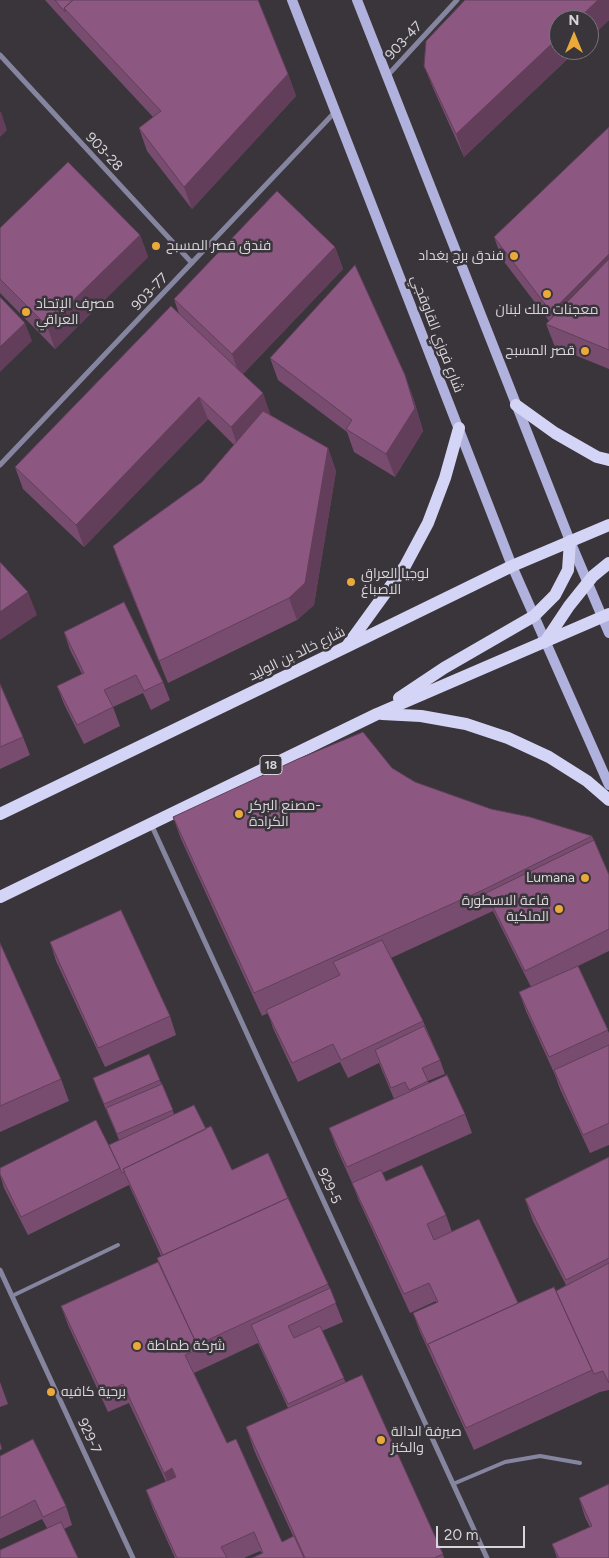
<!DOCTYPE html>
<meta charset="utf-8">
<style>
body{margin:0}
#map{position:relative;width:609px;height:1558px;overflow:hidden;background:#39353b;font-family:Figtree,sans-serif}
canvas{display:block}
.north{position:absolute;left:549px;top:10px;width:50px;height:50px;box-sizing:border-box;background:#39353b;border:1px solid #78757a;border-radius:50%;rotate:0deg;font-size:14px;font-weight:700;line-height:20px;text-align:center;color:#d7d5d9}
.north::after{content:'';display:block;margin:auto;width:18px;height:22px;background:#eba93a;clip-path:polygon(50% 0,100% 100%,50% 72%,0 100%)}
.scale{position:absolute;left:436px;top:1526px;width:89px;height:22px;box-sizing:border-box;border:2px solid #d7d5d9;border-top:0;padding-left:6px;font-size:15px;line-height:18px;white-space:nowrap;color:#d7d5d9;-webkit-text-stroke:4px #39353b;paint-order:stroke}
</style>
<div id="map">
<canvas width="609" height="1558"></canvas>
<div class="north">N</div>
<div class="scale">20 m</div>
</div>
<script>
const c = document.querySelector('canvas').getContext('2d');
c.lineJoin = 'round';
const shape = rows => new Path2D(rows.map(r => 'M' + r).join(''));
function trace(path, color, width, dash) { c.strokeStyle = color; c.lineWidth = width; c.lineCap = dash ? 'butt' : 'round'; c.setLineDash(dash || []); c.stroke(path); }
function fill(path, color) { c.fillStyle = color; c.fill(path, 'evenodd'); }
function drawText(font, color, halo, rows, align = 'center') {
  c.font = font + ' Figtree,Cairo,sans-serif'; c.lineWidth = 5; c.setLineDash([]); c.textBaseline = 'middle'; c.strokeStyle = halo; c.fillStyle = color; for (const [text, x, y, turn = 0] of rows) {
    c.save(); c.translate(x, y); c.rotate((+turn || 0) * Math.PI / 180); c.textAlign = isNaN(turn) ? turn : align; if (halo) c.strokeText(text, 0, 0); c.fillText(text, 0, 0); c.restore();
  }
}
trace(shape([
 [12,1296,118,1245],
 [453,1484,505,1462,540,1456,580,1463]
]), '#8585a0', 4);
trace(shape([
 [0,55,192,263],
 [388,75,457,0],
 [0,465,335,112],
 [151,824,487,1558],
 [0,1270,133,1558]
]), '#8585a0', 5);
trace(shape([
 [292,0,512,566,609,785],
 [357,0,570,541,609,633]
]), '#b0b1dc', 10);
trace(shape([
 [516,405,555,433,597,457,609,460],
 [545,642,569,606,593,576,609,563],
 [347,646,405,566,428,523,445,478,459,428],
 [399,698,444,668,534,616,555,595,568,570,570,541],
 [382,714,421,716,466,724,508,738,549,757,587,781,609,800],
 [0,814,346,647,512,566,609,525],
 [0,897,377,714,609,614]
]), '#d4d5f6', 12);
fill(shape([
 [45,0,258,0,288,74,296,96,192,209,147,151,139,128,153,117,72,30],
 [609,0,609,20,589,39,559,50,577,50,464,157,433,88,424,66],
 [609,127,609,369,555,347,546,324,549,321,502,259,494,237],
 [0,228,140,235,148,257,55,349,0,293],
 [335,247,343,269,243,374,271,416,328,448,336,471,314,605,297,620,168,683,121,568,113,546,202,482,234,445,208,419,84,547,23,489,15,467,179,314,174,299],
 [270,358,413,397,423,431,395,477,354,452,347,432,278,380],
 [64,632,163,682,170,700,151,710,143,693,113,707,120,726,84,744,64,704,57,686,82,674,70,650],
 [0,684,23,737,30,755,0,769],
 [392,768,415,782,491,809,592,836,609,875,609,951,578,966,609,1033,609,1145,590,1153,560,1089,555,1075,526,1011,519,992,531,987,493,911,391,958,423,1021,440,1060,445,1074,428,1081,429,1083,465,1114,472,1133,382,1173,386,1181,446,1215,452,1232,518,1303,556,1291,566,1285,533,1221,525,1199,609,1157,609,1390,600,1392,474,1450,420,1332,413,1313,436,1303,436,1301,410,1313,359,1201,352,1183,336,1147,329,1128,394,1099,379,1063,348,1078,340,1062,298,1082,273,1028,268,1013,262,1016,181,839,173,817],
 [50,942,170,1016,176,1035,105,1067,56,961],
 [0,943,61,1079,69,1101,0,1132],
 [149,1054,174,1114,206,1129,232,1170,288,1198,328,1284,343,1322,322,1331,346,1383,443,1554,444,1558,252,1558,262,1553,260,1551,244,1558,175,1558,153,1509,146,1490,166,1482,129,1403,108,1412,68,1325,61,1306,158,1262,161,1256,129,1185,28,1235,4,1188,0,1175,0,1168,109,1145,119,1140,98,1091,93,1078],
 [258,1343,288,1408,246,1427,254,1450,293,1536,282,1542,227,1443,194,1373],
 [0,1382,8,1404,0,1407],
 [0,1442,2,1449,0,1450],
 [0,1456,66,1506,72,1525,64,1529,47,1528,42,1519,0,1539],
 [579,1498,609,1558,557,1558,552,1544,590,1527,585,1517]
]), '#784c6f');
fill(shape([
 [598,0,609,0,609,20,589,39,589,20,577,20],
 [559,37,559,50,577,50,464,157,456,134],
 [288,74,296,96,192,209,184,187],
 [0,112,1,112,7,130,0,137],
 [140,235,148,257,55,349,47,326],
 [335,247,343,269,240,377,232,354],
 [609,254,609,285,557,329,551,312],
 [25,323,32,341,0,372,0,347],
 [405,375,413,397,423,431,395,477,386,454],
 [263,393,271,416,239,450,231,427],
 [199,397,208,419,84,547,76,525],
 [328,448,336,471,314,605,297,620,289,598],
 [28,592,37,615,0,640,0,612],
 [172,1468,179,1486,171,1491,164,1473]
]), '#623e5a');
const building = shape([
 [55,0,73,0,64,8,65,12,55,0],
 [73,0,258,0,288,74,184,187,139,128,161,111,64,8,73,0],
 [465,0,598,0,577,20,559,20,559,37,456,134,424,66,426,41,465,0],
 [609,127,609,254,551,312,494,237,609,127],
 [68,162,140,235,47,326,0,279,0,228,68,162],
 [277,191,335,247,232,354,174,299,277,191],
 [609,259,609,350,546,324,609,259],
 [355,265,405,375,415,408,386,454,346,429,352,420,270,358,355,265],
 [0,297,25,323,0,347,0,297],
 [171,306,263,393,231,427,199,397,76,525,15,467,171,306],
 [263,411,328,448,305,583,289,598,159,661,113,546,202,482,263,411],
 [0,562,28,592,0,612,0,562],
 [124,602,163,682,144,691,136,675,104,690,113,707,77,725,57,686,84,673,64,632,124,602],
 [0,684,23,737,0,747,0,684],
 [363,732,392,768,415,782,491,809,530,817,592,836,485,889,254,993,173,817,298,759,363,732],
 [594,840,609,875,609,929,525,971,486,893,594,840],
 [121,910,170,1016,98,1048,50,942,121,910],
 [382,940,423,1021,341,1060,333,1044,292,1063,266,1010,340,975,333,962,382,940],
 [0,943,61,1079,0,1106,0,943],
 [578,966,608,1030,549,1057,519,992,578,966],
 [424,1026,440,1060,422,1068,428,1081,409,1090,405,1082,391,1088,375,1050,424,1026],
 [609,1045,609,1123,583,1135,554,1070,609,1045],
 [149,1054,160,1080,104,1104,93,1078,149,1054],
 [447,1075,465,1114,347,1167,329,1128,447,1075],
 [162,1084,173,1110,117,1134,106,1108,162,1084],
 [194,1105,206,1129,123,1169,125,1172,122,1173,109,1145,194,1105],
 [96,1120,120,1168,21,1217,0,1174,0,1168,96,1120],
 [211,1126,232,1170,268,1153,288,1198,163,1255,123,1169,211,1126],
 [609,1157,609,1258,566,1280,525,1199,609,1157],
 [422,1165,446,1215,427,1224,434,1240,479,1219,518,1303,428,1344,429,1348,413,1313,438,1302,429,1283,404,1294,352,1183,381,1170,386,1181,422,1165],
 [288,1198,328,1284,197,1345,157,1258,288,1198],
 [158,1262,199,1349,185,1355,227,1443,236,1439,282,1542,294,1536,304,1558,252,1558,263,1553,254,1532,221,1547,227,1558,177,1558,146,1490,176,1477,172,1468,164,1473,123,1384,102,1393,61,1306,158,1262],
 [609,1263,609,1383,603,1371,594,1374,556,1291,609,1263],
 [554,1287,592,1370,466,1428,428,1344,554,1287],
 [330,1288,336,1303,288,1326,294,1338,320,1326,344,1378,288,1404,251,1325,330,1288],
 [362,1375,443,1554,434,1558,305,1558,246,1427,362,1375],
 [33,1439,66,1506,43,1517,35,1500,0,1518,0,1456,33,1439],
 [609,1484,609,1558,559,1558,552,1544,592,1526,579,1498,609,1484],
 [61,1522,78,1558,0,1558,0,1550,61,1522]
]);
fill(building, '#8c5881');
trace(building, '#623e5a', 1);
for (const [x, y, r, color] of [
 [156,246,5,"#eba93a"],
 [514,256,5,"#eba93a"],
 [547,294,5,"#eba93a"],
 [26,312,5,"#eba93a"],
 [585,351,5,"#eba93a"],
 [351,582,5,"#eba93a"],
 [239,814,5,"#eba93a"],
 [585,878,5,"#eba93a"],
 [559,909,5,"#eba93a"],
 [137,1346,5,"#eba93a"],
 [51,1392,5,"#eba93a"],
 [381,1440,5,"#eba93a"]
]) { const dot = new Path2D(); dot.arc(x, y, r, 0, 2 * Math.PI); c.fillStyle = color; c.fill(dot); trace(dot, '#39353b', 2); }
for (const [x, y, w] of [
 [271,765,22]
]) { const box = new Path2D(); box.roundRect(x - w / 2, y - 9.5, w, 19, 4); c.fillStyle = '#39353b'; c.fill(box); trace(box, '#d7d5d9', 1); }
drawText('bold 12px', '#d7d5d9', null, [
 ["18",271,765]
]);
drawText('14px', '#d7d5d9', '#39353b', [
 ["903-47",404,41,-47],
 ["903-28",104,152,47],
 ["903-77",150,292,-46],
 ["شارع فوزي القاوقجي",437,334,69],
 ["شارع خالد بن الوليد",297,654,-26],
 ["929-5",329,1186,65],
 ["929-7",89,1436,65]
]);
drawText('14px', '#d7d5d9', '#39353b', [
 ["فندق قصر المسبح",166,246],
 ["فندق برج بغداد",504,256,"right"],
 ["مصرف الإتحاد",36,304],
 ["العراقي",36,320],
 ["معجنات ملك لبنان",547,310,"center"],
 ["قصر المسبح",575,351,"right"],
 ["لوجيا العراق",361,574],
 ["الاصباغ",361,590],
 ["مصنع البركر-",249,806],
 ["الكرادة",249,822],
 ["Lumana",575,878,"right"],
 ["قاعة الاسطورة",549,901,"right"],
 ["الملكية",549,917,"right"],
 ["شركة طماطة",147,1346],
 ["برحية كافيه",61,1392],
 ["صيرفة الدالة",391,1432],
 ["والكنز",391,1448]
], 'left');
</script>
